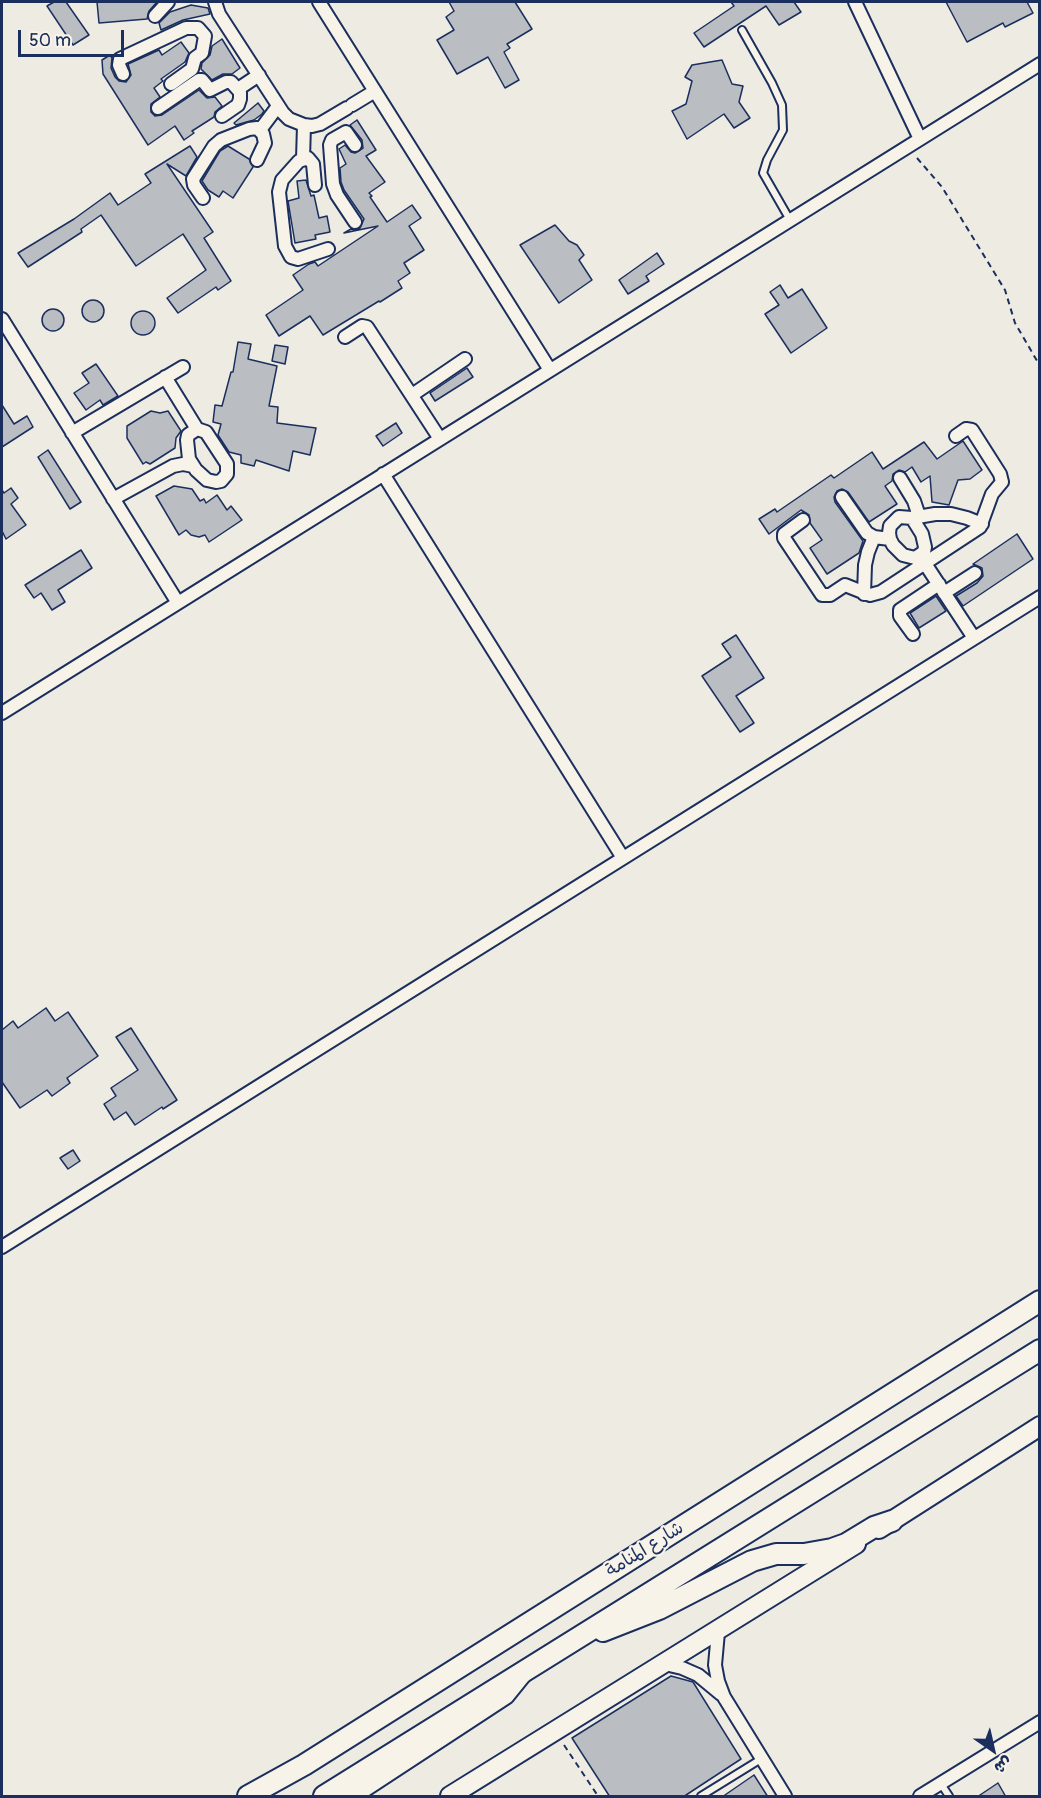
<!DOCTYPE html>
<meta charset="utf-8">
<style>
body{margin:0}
#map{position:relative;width:1041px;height:1798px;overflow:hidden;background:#eeebe2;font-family:Pangolin,"Playpen Sans Arabic",sans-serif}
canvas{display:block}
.frame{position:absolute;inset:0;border:3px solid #1b2f5e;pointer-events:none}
.north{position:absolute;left:963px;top:1720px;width:60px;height:60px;-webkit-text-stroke:4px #f7f3e8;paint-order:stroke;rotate:146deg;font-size:16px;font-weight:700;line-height:24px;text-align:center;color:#1b2f5e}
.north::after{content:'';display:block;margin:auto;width:21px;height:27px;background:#1b2f5e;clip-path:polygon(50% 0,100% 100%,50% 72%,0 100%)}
.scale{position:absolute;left:18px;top:30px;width:106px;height:27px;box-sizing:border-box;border:3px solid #1b2f5e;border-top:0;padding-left:8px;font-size:18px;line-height:21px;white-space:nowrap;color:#1b2f5e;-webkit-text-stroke:4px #f7f3e8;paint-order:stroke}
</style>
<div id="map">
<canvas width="1041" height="1798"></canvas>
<div class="frame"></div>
<div class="north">ش</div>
<div class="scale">50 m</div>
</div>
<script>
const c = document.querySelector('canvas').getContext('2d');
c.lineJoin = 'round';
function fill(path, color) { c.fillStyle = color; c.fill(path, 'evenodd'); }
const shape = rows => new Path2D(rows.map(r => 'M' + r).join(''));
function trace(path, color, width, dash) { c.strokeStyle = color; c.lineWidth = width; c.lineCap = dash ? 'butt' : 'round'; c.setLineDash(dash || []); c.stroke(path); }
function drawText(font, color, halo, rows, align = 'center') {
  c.font = font + ' Pangolin,"Playpen Sans Arabic",sans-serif'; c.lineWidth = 4.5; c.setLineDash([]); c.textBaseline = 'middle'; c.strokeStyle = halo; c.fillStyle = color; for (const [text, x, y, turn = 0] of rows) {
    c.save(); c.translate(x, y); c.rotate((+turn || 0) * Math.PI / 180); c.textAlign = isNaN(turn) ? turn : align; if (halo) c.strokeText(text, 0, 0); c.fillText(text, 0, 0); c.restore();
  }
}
const building = shape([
 [54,2,66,2,89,35,73,45,47,6,54,2],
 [97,2,157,2,149,11,147,19,99,23,97,2],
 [449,2,515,2,532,29,507,44,510,48,504,52,519,80,505,88,488,57,457,74,437,40,454,30,446,17,454,11,449,2],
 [731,2,794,2,801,12,779,25,766,6,704,47,694,33,734,6,731,2],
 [946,2,1027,2,1033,13,1005,27,1003,23,967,42,946,2],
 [191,5,208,8,210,14,183,20,161,30,159,23,170,12,191,5],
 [222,39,240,68,232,74,223,74,212,80,201,69,202,63,210,55,212,46,222,39],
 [181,42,189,53,185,62,161,79,163,81,154,88,160,97,151,104,151,112,155,116,162,115,199,90,207,98,215,97,222,106,215,112,214,117,192,131,194,133,184,140,175,126,148,145,103,74,102,60,110,55,112,58,111,68,115,77,119,81,126,82,131,75,128,64,159,50,162,55,181,42],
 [722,60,732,84,743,86,739,102,750,118,734,128,724,114,687,139,672,111,686,104,692,81,685,77,692,65,722,60],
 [258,103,264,111,262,114,254,120,236,125,234,123,258,103],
 [357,120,376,150,366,156,385,182,369,193,372,196,370,197,387,222,412,205,421,218,409,226,424,250,404,263,410,273,398,281,402,288,380,302,379,301,323,335,310,316,279,336,266,315,303,290,293,275,309,264,315,262,318,266,378,226,344,233,351,229,355,230,360,228,364,219,344,190,341,182,340,168,346,164,339,149,345,145,351,152,355,153,363,148,362,140,350,125,357,120],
 [190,146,197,157,186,176,167,164,213,232,204,238,231,281,218,290,216,287,178,313,167,298,206,270,183,234,136,266,101,215,81,229,82,232,28,267,18,253,74,219,110,193,118,205,151,183,145,174,190,146],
 [228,146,249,159,253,167,233,198,223,191,219,197,208,190,202,181,220,151,228,146],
 [306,180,311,196,314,195,319,218,327,216,330,232,315,235,316,239,295,243,288,201,299,198,297,181,306,180],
 [555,225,569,241,577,245,584,255,579,260,592,280,559,303,520,245,555,225],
 [657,253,664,264,646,276,649,281,628,294,619,280,657,253],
 [780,285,788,298,802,289,827,328,791,353,765,314,779,305,770,292,780,285],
 '82 311a11 11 0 1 1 22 0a11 11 0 1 1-22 0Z',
 '42 320a11 11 0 1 1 22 0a11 11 0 1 1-22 0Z',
 '131 323a12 12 0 1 1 24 0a12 12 0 1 1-24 0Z',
 [238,342,251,344,248,359,277,366,269,406,278,407,277,423,316,428,310,455,293,451,289,471,256,460,254,466,241,463,241,455,229,452,218,435,221,424,213,422,215,405,222,406,231,372,233,372,238,342],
 [275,345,288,347,285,364,272,361,275,345],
 [96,364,118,396,103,405,100,400,86,410,74,393,89,383,82,373,96,364],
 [467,368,473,377,435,401,430,393,467,368],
 [2,405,14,424,27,416,33,427,2,447,2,405],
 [151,411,160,413,168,411,181,431,176,438,175,448,150,464,146,462,143,464,127,438,127,426,151,411],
 [396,423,402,433,383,446,376,436,396,423],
 [963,441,982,470,970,479,958,480,949,505,932,502,930,476,921,482,912,467,905,472,899,470,893,474,892,481,885,486,897,504,869,522,848,492,842,489,837,491,834,497,835,502,863,541,859,553,827,574,810,548,822,540,810,523,809,515,801,510,769,534,759,519,775,509,777,512,831,475,834,478,872,452,883,469,924,442,937,459,963,441],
 [48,450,81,502,70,509,38,457,48,450],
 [174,486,192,489,200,501,204,499,206,503,217,495,227,510,231,506,242,520,209,542,205,535,199,537,191,535,186,530,179,535,156,496,174,486],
 [11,488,18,498,11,504,26,525,6,539,2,531,2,490,4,493,11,488],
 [1017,534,1033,559,963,606,956,596,977,583,983,576,982,568,973,564,1017,534],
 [81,550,92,568,58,590,65,602,52,610,41,593,34,598,25,585,81,550],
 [936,596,946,611,919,628,910,613,936,596],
 [736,635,764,678,736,696,754,723,740,732,702,676,731,657,722,644,736,635],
 [46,1008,55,1021,68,1012,98,1056,67,1078,70,1083,52,1096,47,1090,20,1108,2,1082,2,1030,13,1021,18,1028,46,1008],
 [131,1028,177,1100,163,1109,162,1107,135,1125,126,1112,114,1120,104,1104,116,1096,111,1088,138,1070,116,1037,131,1028],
 [73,1150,80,1161,68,1169,60,1158,73,1150],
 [671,1676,693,1682,741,1759,683,1797,610,1797,572,1738,671,1676],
 [754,1775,768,1797,722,1797,754,1775],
 [998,1783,1006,1797,977,1797,998,1783]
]);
fill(building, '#babdc2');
trace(building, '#1b2f5e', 1.5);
const lane = shape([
 [742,30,772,83,782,105,783,130,767,160,763,173,790,220],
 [941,1784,949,1796],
 [701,1796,761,1759]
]);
const street = shape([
 [215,2,219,14,283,113,289,119,304,125,312,126,320,124,347,108],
 [319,2,550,370],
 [855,2,920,139],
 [155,16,168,2],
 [123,74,119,65,120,59,186,28,198,28,205,36,202,53,195,58,192,69,171,84],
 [238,89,259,75],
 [352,105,375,91],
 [158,108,199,80,202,80,210,90,226,82,231,82,240,92,240,99,238,105,222,116],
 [260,130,278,106],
 [303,159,304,125],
 [315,185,313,164,308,158,299,161,282,180,279,192,285,246,291,257,298,259,328,249],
 [203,198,194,185,193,179,214,146,221,140,249,129,257,128,263,134,265,143,257,160],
 [355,222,337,195,333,184,330,145,332,140,346,132,355,145],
 [2,319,178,603],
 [345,337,362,326,367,327,440,439],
 [165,377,197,429],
 [412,395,465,359],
 [197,429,206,432,227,464,227,474,221,481,216,482,207,480,196,470,189,459,187,440,188,435,197,429],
 [72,433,183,367],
 [383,474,623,858],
 [900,478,914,501,919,516],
 [842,497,867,533,874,537,890,539],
 [113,499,173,466,183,464,193,466],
 [912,518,922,534,925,547,924,552,915,558,903,555,893,545,890,539,889,533,890,526,899,517,912,518,935,514,951,514,967,518,982,524],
 [803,520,784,534,784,538,822,595,830,595,845,585,870,595,881,592,980,527,992,494,1002,482,1000,474,972,430,966,429,956,436],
 [922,559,974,638],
 [944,593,975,573],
 [864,594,865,565,868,552,874,537],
 [913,634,900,616,900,610,939,584],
 [2,713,1040,64],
 [2,1247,1040,597],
 [718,1632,715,1665,718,1681,724,1697,785,1796],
 [665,1664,682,1668,698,1675,721,1694],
 [920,1796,1040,1722]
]);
const secondary = shape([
 [879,1529,1040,1426],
 [351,1796,505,1695,522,1674],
 [450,1796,856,1544]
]);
const primary = shape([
 [603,1631,659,1609,752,1561,776,1554,804,1554,832,1549,846,1544,874,1527,892,1521],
 [248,1796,304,1765,1040,1301],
 [324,1796,1040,1350]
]);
trace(lane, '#1b2f5e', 10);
trace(street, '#1b2f5e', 16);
trace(secondary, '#1b2f5e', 22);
trace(primary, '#1b2f5e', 24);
trace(shape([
 [917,158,942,187,1005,290,1015,323,1040,366],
 [564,1745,598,1796]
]), '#1b2f5e', 2, [6, 4.5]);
trace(lane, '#f7f3e8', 6);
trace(street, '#f7f3e8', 12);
trace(secondary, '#f7f3e8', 18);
trace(primary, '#f7f3e8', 20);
drawText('18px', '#1b2f5e', '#f7f3e8', [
 ["شارع المنامة",645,1550,-32]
]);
</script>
